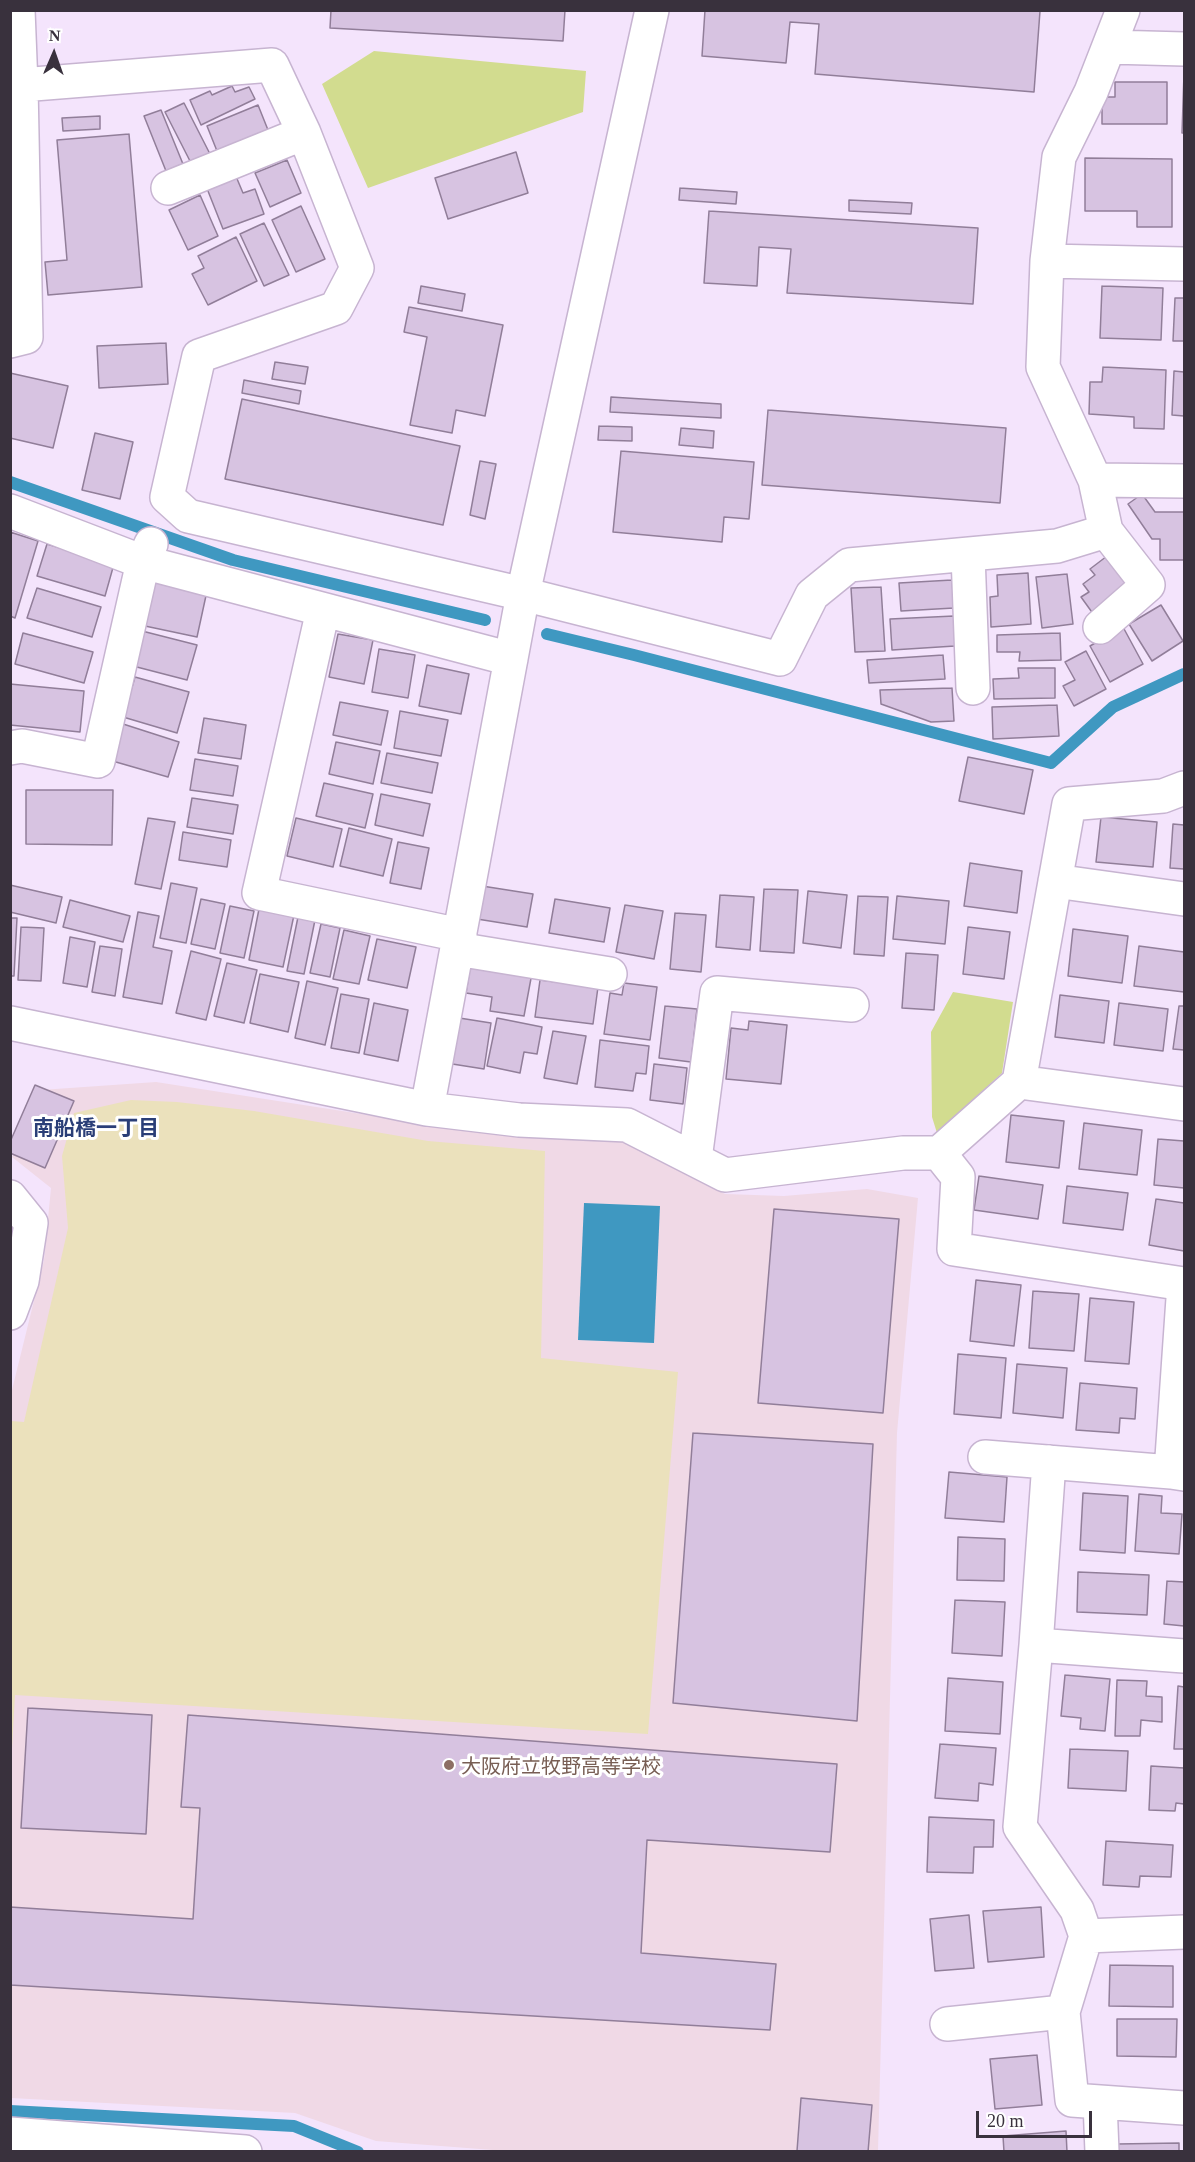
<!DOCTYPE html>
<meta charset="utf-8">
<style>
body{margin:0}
#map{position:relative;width:1195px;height:2162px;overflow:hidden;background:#f4e4fc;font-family:Georgia,serif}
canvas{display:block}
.frame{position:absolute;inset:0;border:12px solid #39313d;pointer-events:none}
.north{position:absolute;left:24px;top:24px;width:60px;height:60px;-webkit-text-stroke:4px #fff;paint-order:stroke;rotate:2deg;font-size:16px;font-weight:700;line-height:24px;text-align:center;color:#39313d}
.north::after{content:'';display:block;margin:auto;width:21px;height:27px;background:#39313d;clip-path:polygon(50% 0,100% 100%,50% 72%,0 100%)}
.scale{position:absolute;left:976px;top:2111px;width:116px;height:27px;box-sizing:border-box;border:3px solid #39313d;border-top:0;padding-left:8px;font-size:18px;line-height:21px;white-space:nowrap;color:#39313d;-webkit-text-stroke:4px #fff;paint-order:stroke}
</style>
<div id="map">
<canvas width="1195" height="2162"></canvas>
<div class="frame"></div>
<div class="north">N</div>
<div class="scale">20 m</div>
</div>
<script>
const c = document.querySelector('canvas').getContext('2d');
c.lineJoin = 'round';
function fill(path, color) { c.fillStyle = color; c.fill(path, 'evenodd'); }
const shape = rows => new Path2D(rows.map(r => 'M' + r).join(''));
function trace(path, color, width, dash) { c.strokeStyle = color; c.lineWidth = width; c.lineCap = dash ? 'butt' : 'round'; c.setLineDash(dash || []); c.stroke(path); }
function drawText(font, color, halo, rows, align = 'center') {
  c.font = font + ' Georgia,"Noto Sans JP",serif'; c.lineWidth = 6; c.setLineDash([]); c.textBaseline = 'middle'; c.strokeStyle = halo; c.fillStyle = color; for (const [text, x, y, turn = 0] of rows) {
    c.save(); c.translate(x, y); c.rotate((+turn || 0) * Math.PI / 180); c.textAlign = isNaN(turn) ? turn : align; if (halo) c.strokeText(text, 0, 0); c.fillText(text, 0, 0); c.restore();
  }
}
fill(shape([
 [156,1082,464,1130,623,1140,725,1194,784,1196,867,1189,918,1198,897,1433,878,2151,506,2151,376,2141,295,2113,11,2098,10,1398,44,1260,51,1188,12,1157,41,1090]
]), '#f0d9e6');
fill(shape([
 [374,51,586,71,583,112,368,188,322,84],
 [953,992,1013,1002,1002,1073,937,1133,932,1117,931,1032]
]), '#d2dc8f');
fill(shape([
 [131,1100,177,1102,254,1111,428,1141,545,1151,541,1358,678,1372,648,1734,15,1695,11,1766,11,1421,24,1422,68,1228,62,1156,74,1113]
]), '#ebe1bc');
fill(shape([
 [584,1203,660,1206,654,1343,578,1340]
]), '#3f98c1');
trace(shape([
 [10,482,233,560,485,620],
 [547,634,634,655,1051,763,1113,707,1184,674],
 [10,2111,294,2126,358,2152]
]), '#3f98c1', 12);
const building = shape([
 [331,10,565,10,563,41,330,28,331,10],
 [705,10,1040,11,1034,92,815,74,819,24,790,22,786,63,702,56,705,10],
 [1184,74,1184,133,1182,133,1184,74],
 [1115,82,1167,82,1167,124,1102,124,1102,97,1115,97,1115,82],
 [232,86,235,92,249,87,255,99,201,125,190,100,210,91,212,95,232,86],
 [184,103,210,154,191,163,165,112,184,103],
 [258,105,268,130,217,151,207,126,258,105],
 [161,110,183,164,166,171,144,116,161,110],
 [100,116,100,129,63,131,62,118,100,116],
 [129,134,142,287,48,295,45,262,67,260,57,140,129,134],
 [516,152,528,193,448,219,435,178,516,152],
 [1085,158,1172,159,1172,227,1137,227,1137,211,1085,211,1085,158],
 [287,160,301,193,270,207,255,173,287,160],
 [235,174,243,193,255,189,264,214,223,229,206,186,235,174],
 [680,188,737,192,736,204,679,200,680,188],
 [200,195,218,236,188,250,169,210,200,195],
 [849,200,912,203,911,214,849,211,849,200],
 [301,206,325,259,296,272,272,220,301,206],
 [709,211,978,228,973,304,787,293,791,249,759,247,757,286,704,283,709,211],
 [264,223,289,275,264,286,240,234,264,223],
 [236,237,257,281,208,305,192,274,204,268,198,256,236,237],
 [421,286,465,294,462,311,418,303,421,286],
 [1102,286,1163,288,1161,340,1100,338,1102,286],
 [1175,298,1184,298,1184,341,1173,341,1175,298],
 [409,307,503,325,485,416,456,410,452,433,410,425,427,337,404,332,409,307],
 [166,343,168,384,99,388,97,346,166,343],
 [275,362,308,367,305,384,272,379,275,362],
 [1103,367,1166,370,1164,429,1134,428,1134,417,1089,414,1090,382,1102,382,1103,367],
 [1174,371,1184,372,1184,416,1172,415,1174,371],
 [10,373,68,386,53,448,10,438,10,373],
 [244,380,301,391,299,404,242,393,244,380],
 [611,397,721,404,721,418,610,412,611,397],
 [242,399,460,446,443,525,225,479,242,399],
 [768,410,1006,428,1000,503,762,485,768,410],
 [599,426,632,427,632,441,598,440,599,426],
 [681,428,714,431,713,448,679,445,681,428],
 [95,433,133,442,120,499,82,490,95,433],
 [621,451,754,462,749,519,724,517,722,542,613,532,621,451],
 [480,461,496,464,485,519,470,515,480,461],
 [1142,494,1155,512,1184,512,1184,560,1160,560,1160,539,1152,539,1128,504,1142,494],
 [10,532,38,541,15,618,10,616,10,532],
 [47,544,114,564,105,596,37,576,47,544],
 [1111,553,1135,585,1094,615,1081,597,1089,592,1083,584,1095,575,1090,569,1111,553],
 [1028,573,1031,624,991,627,990,597,998,596,997,575,1028,573],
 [1067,574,1073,624,1042,628,1036,577,1067,574],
 [156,580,207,591,197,637,145,626,156,580],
 [952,580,954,608,901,611,899,583,952,580],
 [881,587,885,651,855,652,851,588,881,587],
 [37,588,101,607,92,637,27,618,37,588],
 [1161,605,1183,641,1152,661,1129,624,1161,605],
 [954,616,955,646,892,650,890,619,954,616],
 [1123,627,1143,664,1110,682,1090,646,1123,627],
 [142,631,197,645,187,680,133,666,142,631],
 [23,633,93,652,84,683,15,664,23,633],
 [1060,633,1061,660,1019,661,1020,652,997,652,997,635,1060,633],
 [338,634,373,640,364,684,329,677,338,634],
 [379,649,415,655,408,698,372,692,379,649],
 [1086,651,1106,689,1074,706,1063,686,1075,680,1065,662,1086,651],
 [943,655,945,679,869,683,867,660,943,655],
 [427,665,469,674,461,714,419,706,427,665],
 [1018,668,1055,668,1055,698,994,699,993,679,1019,678,1018,668],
 [135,677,189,692,177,733,123,717,135,677],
 [10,684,84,691,80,732,10,725,10,684],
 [952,688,954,721,931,722,881,704,880,690,952,688],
 [340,702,388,711,381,745,333,735,340,702],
 [1057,705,1059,736,993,739,992,707,1057,705],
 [400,711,448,720,441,756,394,748,400,711],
 [204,718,246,725,241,759,198,753,204,718],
 [120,723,179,742,168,777,109,760,120,723],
 [336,742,380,751,373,784,329,774,336,742],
 [387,753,438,763,432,793,381,783,387,753],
 [968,757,1033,770,1024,814,959,801,968,757],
 [195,759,238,766,233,796,190,790,195,759],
 [324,783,373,794,365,828,316,816,324,783],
 [26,790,113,790,112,845,26,844,26,790],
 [381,794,430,804,423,836,375,825,381,794],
 [192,798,238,805,233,834,187,827,192,798],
 [1101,817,1157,822,1153,867,1096,862,1101,817],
 [148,818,175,822,161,889,135,884,148,818],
 [296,818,342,829,333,867,287,856,296,818],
 [1173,824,1184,825,1184,869,1170,868,1173,824],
 [349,828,392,839,383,876,340,866,349,828],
 [183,832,231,840,227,867,179,860,183,832],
 [398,842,429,848,421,889,390,883,398,842],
 [970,863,1022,871,1017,913,964,906,970,863],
 [171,883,197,888,186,943,160,938,171,883],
 [10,885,62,897,56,923,10,912,10,885],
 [482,886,533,894,527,927,477,919,482,886],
 [764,889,798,890,794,953,760,951,764,889],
 [808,891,847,895,841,948,803,943,808,891],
 [720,895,754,897,750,950,716,947,720,895],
 [858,896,888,897,884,956,854,954,858,896],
 [897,896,949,901,945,944,893,939,897,896],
 [201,899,225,904,215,949,191,944,201,899],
 [555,899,610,908,604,942,549,933,555,899],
 [70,900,130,916,123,942,63,927,70,900],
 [625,905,663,911,654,959,616,952,625,905],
 [230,906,254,911,244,958,220,953,230,906],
 [259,909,294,915,283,967,249,960,259,909],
 [138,912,159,916,153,947,172,951,162,1004,123,997,138,912],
 [675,913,706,915,701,972,670,969,675,913],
 [298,917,315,920,304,974,287,971,298,917],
 [10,918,17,918,14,976,10,976,10,918],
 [321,924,340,928,330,977,310,973,321,924],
 [21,927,44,928,41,981,18,980,21,927],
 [968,927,1010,932,1004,979,963,974,968,927],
 [1073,929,1128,936,1122,983,1068,976,1073,929],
 [344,930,370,936,359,984,333,979,344,930],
 [70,937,95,942,87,987,63,983,70,937],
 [377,939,416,947,407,988,368,980,377,939],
 [100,946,122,949,115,996,92,992,100,946],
 [1139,946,1184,952,1184,992,1134,986,1139,946],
 [191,951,221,959,206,1020,176,1013,191,951],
 [906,953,938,955,934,1010,902,1008,906,953],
 [471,962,532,973,524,1016,490,1011,492,997,466,993,471,962],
 [227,963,257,970,244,1023,214,1016,227,963],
 [260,974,299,982,288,1032,250,1023,260,974],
 [540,980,598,987,593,1024,535,1017,540,980],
 [307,981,338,988,325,1045,295,1038,307,981],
 [624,983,657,987,650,1040,604,1034,610,993,622,995,624,983],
 [341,994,369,999,359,1053,331,1048,341,994],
 [1060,995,1109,1001,1104,1043,1055,1037,1060,995],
 [374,1003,408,1010,398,1061,364,1054,374,1003],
 [1119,1003,1168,1009,1163,1051,1114,1045,1119,1003],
 [665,1006,697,1009,691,1062,659,1058,665,1006],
 [1179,1006,1184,1006,1184,1050,1173,1049,1179,1006],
 [453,1017,491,1023,484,1069,446,1063,453,1017],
 [497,1018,542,1027,537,1054,524,1052,520,1073,487,1066,497,1018],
 [749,1021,787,1025,781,1084,726,1079,731,1028,748,1030,749,1021],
 [553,1031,586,1036,577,1084,544,1078,553,1031],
 [600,1040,649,1046,646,1074,636,1073,633,1091,595,1087,600,1040],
 [654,1064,687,1068,683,1104,650,1100,654,1064],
 [35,1085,74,1101,45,1168,10,1153,10,1142,35,1085],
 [1011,1115,1064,1121,1059,1168,1006,1162,1011,1115],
 [1084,1123,1142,1130,1137,1175,1079,1169,1084,1123],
 [1158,1139,1184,1141,1184,1188,1154,1185,1158,1139],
 [979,1176,1043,1185,1038,1219,974,1210,979,1176],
 [1067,1186,1128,1193,1123,1230,1063,1223,1067,1186],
 [1156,1199,1184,1203,1184,1251,1149,1245,1156,1199],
 [774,1209,899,1219,883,1413,758,1403,774,1209],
 [976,1280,1021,1285,1014,1346,970,1341,976,1280],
 [1033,1291,1079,1294,1074,1351,1029,1348,1033,1291],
 [1090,1298,1134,1302,1129,1364,1085,1361,1090,1298],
 [958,1354,1006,1358,1001,1418,954,1414,958,1354],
 [1017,1364,1067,1368,1063,1418,1013,1413,1017,1364],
 [1080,1383,1137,1388,1135,1419,1120,1418,1119,1433,1076,1430,1080,1383],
 [693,1433,873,1444,857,1721,673,1703,693,1433],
 [949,1472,1007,1477,1004,1522,945,1518,949,1472],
 [1083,1493,1128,1496,1125,1553,1080,1550,1083,1493],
 [1139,1494,1162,1496,1161,1513,1182,1514,1179,1554,1135,1551,1139,1494],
 [958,1537,1005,1539,1004,1581,957,1580,958,1537],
 [1078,1572,1149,1575,1147,1615,1077,1612,1078,1572],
 [1167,1581,1184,1582,1184,1626,1164,1624,1167,1581],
 [955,1600,1005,1602,1002,1656,952,1653,955,1600],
 [1065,1675,1110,1679,1105,1731,1080,1729,1081,1718,1061,1716,1065,1675],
 [948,1678,1003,1682,1000,1734,945,1731,948,1678],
 [1117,1680,1147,1681,1146,1696,1162,1697,1162,1722,1141,1720,1140,1736,1115,1736,1117,1680],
 [1178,1686,1184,1687,1184,1749,1174,1749,1178,1686],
 [28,1708,152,1715,146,1834,21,1828,28,1708],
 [188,1715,837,1764,830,1852,647,1840,641,1953,776,1964,770,2030,10,1985,10,1907,193,1919,200,1808,181,1807,188,1715],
 [940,1744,996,1748,993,1785,979,1783,978,1801,935,1798,940,1744],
 [1070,1749,1128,1751,1126,1791,1068,1788,1070,1749],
 [1151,1766,1184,1768,1184,1804,1176,1803,1175,1811,1149,1810,1151,1766],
 [929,1817,994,1820,993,1847,974,1847,973,1873,927,1872,929,1817],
 [1106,1841,1173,1845,1171,1877,1140,1876,1139,1887,1103,1885,1106,1841],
 [1041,1907,1044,1957,988,1962,983,1911,1041,1907],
 [969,1915,974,1968,935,1971,930,1919,969,1915],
 [1110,1965,1173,1966,1173,2007,1109,2006,1110,1965],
 [1117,2019,1177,2019,1176,2057,1117,2056,1117,2019],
 [1037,2055,1042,2105,995,2109,990,2059,1037,2055],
 [801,2098,872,2105,868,2152,797,2151,801,2098],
 [1066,2131,1067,2152,1004,2152,1003,2136,1066,2131],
 [1179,2143,1179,2152,1117,2152,1117,2144,1179,2143]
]);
fill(building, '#d7c3e1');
trace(building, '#917e99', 1.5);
const minor = shape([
 [1110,47,1184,49],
 [21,85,272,65,304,133,357,268,336,308,199,356,167,497,188,516,523,594,780,659,812,595,849,565,1057,546,1106,531,1095,480,1043,367,1047,261,1059,157,1091,92,1123,10],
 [168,188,304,133],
 [1047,261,1184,264],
 [10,341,26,337,21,85,18,10],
 [1095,480,1184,481],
 [10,511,143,562,511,659],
 [968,555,973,688],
 [323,610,259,893,460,935],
 [1100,627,1148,585,1106,531],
 [10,748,22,746,98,761,143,562,151,544],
 [1055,881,1184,899],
 [457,949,610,974],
 [10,1023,427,1109,523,594,652,10],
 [1019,1082,1184,1104],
 [427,1109,519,1120,627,1125,725,1175,903,1153,939,1153,958,1177,954,1249,1184,1284,1171,1472,1184,1474],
 [939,1153,1019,1082,1069,804,1163,796,1184,788],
 [695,1159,717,993,852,1005],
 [10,1197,31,1223,22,1281,10,1313],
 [985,1457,1171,1472],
 [1049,1462,1036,1645,1020,1827,1077,1910,1086,1936,1063,2012,1072,2100,1184,2108],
 [1036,1645,1184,1656],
 [1086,1936,1184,1932],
 [947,2024,1063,2012],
 [1100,2102,1102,2152],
 [10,2134,245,2152]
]);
trace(minor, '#c7b4d1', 36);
trace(minor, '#fff', 33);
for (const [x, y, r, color] of [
 [449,1765,6,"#8d6e63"]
]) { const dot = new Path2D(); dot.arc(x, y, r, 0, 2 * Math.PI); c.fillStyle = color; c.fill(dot); trace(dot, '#fff', 2); }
drawText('20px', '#785e54', '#fff', [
 ["大阪府立牧野高等学校",461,1765]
], 'left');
drawText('bold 21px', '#2a3e77', '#fff', [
 ["南船橋一丁目",96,1127]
]);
</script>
